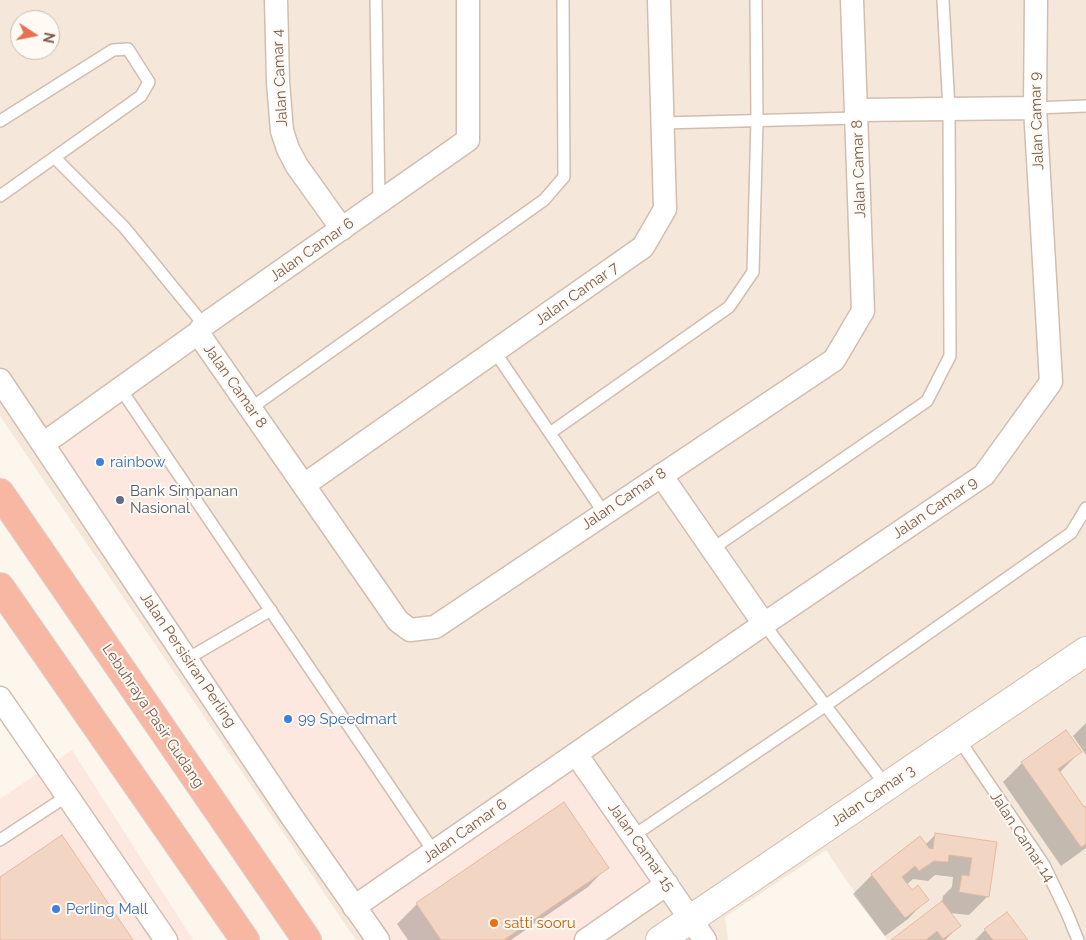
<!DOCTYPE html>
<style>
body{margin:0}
#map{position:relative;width:1086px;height:940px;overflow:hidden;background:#fdf6ec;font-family:Raleway,sans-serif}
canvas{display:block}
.north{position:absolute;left:10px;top:10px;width:50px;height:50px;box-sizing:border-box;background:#fffaf3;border:1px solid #cabbb1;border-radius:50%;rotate:101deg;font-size:14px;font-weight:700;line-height:20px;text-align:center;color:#7a5c4d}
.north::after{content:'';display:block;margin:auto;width:18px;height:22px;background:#e77051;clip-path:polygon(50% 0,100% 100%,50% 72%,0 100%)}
</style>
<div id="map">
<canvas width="1086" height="940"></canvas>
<div class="north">N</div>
</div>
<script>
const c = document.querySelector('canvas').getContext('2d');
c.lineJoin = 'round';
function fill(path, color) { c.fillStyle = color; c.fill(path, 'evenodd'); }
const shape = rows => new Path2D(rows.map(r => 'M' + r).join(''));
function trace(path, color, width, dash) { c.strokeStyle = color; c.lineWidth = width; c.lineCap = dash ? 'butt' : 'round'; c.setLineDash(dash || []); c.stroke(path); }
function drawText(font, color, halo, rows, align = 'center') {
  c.font = font + ' Raleway,sans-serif'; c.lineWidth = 4; c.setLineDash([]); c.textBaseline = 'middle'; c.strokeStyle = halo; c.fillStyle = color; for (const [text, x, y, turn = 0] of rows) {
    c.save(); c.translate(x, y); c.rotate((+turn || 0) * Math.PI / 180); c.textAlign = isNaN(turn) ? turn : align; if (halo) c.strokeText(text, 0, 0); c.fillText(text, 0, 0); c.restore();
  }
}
fill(shape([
 [0,0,1086,0,1086,940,887,940,826,850,725,917,728,940,356,940,0,416],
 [20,20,50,20,50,50,20,50]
]), '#f5e8da');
fill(shape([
 [128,392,442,855,575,765,665,894,596,940,369,940,41,453],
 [72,750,193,940,0,940,0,799]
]), '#fde8e0');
fill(shape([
 [1086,723,1086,755,1073,736],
 [1080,752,1059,773,1084,809,1086,807,1086,848,1061,866,1003,782,1022,763],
 [564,803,607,867,588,887,511,940,408,940,397,924,417,904],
 [936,834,996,843,988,896,969,915,949,913,959,926,945,940,893,940,942,902,943,896,952,887,953,877,935,875,928,881,913,879,906,885,912,891,927,899,908,919,885,936,853,894,872,875,925,845],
 [985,930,1026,940,975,940]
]), '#0003');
const building = shape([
 [1066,730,1082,752,1058,769,1084,807,1086,806,1086,844,1081,847,1021,762,1066,730],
 [564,802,609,868,504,940,441,940,416,903,564,802],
 [935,833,997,842,989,897,959,892,962,875,969,876,972,858,949,855,948,862,934,861,919,871,915,866,902,877,912,890,918,885,929,900,905,918,871,874,920,836,929,848,933,849,935,833],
 [62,835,133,940,0,940,0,877,62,835],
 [942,901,961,926,943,939,937,931,926,940,891,940,942,901],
 [1007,912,1028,940,993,940,984,929,1007,912]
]);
fill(building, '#f3d5c3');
trace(building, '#e6bba3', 1);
const lane = shape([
 [376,0,379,202],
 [1035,108,1086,106],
 [0,121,113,50,128,49,149,82,141,96,0,196],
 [662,123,857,118],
 [55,158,124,227,204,325],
 [495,352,604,513],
 [120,388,434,852],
 [251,408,544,200,564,177,563,0],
 [550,433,729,307,753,272,757,120,756,0],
 [712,549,927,401,950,356,949,109,943,0],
 [764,624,887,787],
 [187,659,271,610],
 [958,738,1044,865,1067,913,1078,940],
 [633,836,825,706,1071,533,1086,508],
 [0,840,67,796]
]);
const street = shape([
 [276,0,278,82,282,131,288,149,297,166,342,229],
 [857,110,1035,108],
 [198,333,398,621,410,630,435,627,834,360,863,311,852,0],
 [0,380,292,817,378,940],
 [43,444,198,333,204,325,468,140,468,0],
 [661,475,764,624],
 [304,485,643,247,665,209,659,0],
 [0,698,166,940],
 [576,754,705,940],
 [354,907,764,624,984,475,1051,382,1035,108,1036,0],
 [586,940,667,884]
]);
const secondary = shape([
 [660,940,1086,651]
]);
const highway = shape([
 [0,493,307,940],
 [0,587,245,940]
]);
trace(lane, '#d1beb0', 14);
trace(street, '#d1beb0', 25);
trace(secondary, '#d6c0b0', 30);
trace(highway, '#dad1cd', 30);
trace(lane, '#fff', 11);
trace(street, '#fff', 22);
trace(secondary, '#fff', 28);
trace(highway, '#f7b7a3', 28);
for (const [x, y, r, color] of [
 [100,462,5,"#3f7fe0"],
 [120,500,5,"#5c6f8a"],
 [288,719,5,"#3f7fe0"],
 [56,909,5,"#3f7fe0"],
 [494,923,5,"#e8710a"]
]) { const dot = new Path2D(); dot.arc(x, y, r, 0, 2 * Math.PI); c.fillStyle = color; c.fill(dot); trace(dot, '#fffaf3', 2); }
drawText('15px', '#7a5c4d', '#fffaf3', [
 ["Jalan Camar 4",280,78,-93],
 ["Jalan Camar 9",1037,121,-92],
 ["Jalan Camar 8",859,169,-92],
 ["Jalan Camar 6",312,250,-35],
 ["Jalan Camar 7",577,294,-35],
 ["Jalan Camar 8",235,386,55],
 ["Jalan Camar 8",624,499,-34],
 ["Jalan Camar 9",935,508,-34],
 ["Jalan Persisiran Perling",188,660,56],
 ["Lebuhraya Pasir Gudang",153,716,56],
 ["Jalan Camar 3",873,796,-34],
 ["Jalan Camar 6",465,831,-35],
 ["Jalan Camar 14",1022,837,57],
 ["Jalan Camar 15",641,847,55]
]);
drawText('15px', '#366cbe', '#fffaf3', [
 ["rainbow",110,462],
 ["99 Speedmart",298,719],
 ["Perling Mall",66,909]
], 'left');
drawText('15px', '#4e5e75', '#fffaf3', [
 ["Bank Simpanan",130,491],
 ["Nasional",130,508]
], 'left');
drawText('15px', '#c56008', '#fffaf3', [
 ["satti sooru",504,923]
], 'left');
</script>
